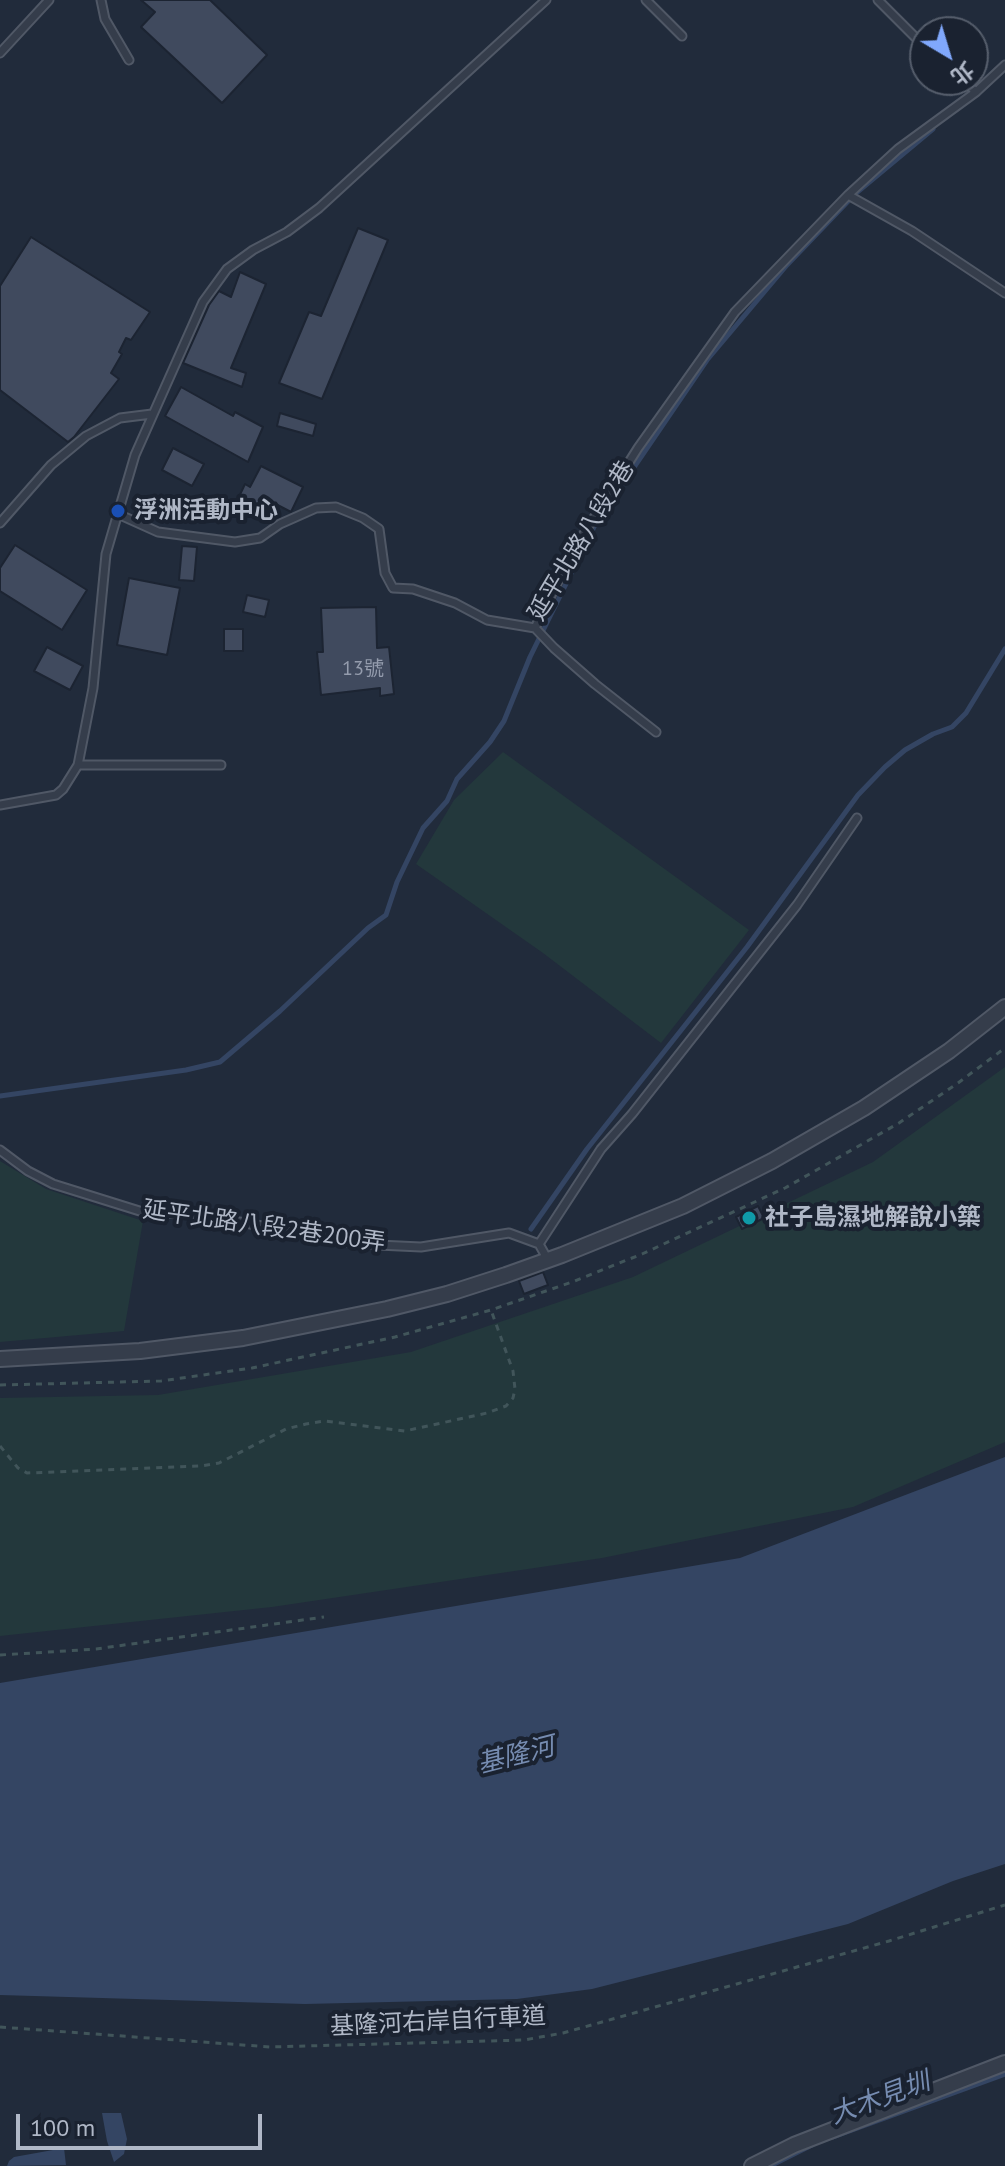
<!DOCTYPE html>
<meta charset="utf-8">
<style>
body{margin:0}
#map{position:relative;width:1005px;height:2166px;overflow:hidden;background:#212b3b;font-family:"PT Sans","Noto Sans TC",sans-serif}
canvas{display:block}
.north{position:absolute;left:909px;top:16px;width:80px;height:80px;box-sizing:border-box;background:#1a2230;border:2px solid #565e6c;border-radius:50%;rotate:142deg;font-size:22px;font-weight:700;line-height:32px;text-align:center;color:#b0b8c7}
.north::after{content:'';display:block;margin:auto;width:28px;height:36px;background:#80a8fc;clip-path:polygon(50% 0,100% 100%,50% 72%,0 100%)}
.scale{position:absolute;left:16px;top:2114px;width:246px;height:36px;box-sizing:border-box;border:4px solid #b0b8c7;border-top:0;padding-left:10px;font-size:24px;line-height:28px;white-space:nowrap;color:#b0b8c7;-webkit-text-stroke:6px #1a2230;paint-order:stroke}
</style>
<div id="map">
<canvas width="1005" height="2166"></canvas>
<div class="north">北</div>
<div class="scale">100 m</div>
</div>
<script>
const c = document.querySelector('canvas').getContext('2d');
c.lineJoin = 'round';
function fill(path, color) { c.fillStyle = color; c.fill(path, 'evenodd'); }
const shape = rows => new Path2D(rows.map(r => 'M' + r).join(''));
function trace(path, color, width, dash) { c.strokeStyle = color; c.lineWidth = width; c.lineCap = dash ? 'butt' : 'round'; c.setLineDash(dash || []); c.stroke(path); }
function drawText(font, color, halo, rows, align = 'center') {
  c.font = font + ' "PT Sans","Noto Sans TC",sans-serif'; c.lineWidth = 8; c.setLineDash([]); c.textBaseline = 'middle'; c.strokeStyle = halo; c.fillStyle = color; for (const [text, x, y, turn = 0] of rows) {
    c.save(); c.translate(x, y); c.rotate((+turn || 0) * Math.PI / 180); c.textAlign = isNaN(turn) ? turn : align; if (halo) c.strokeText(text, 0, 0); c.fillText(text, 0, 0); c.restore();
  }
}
fill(shape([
 [503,752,749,930,661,1043,543,953,416,864,454,800],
 [1005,1067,1005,1442,853,1507,602,1558,272,1607,0,1636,0,1398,158,1395,411,1352,633,1277,873,1162],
 [0,1161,46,1189,143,1221,124,1331,0,1342]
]), '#23383c');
fill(shape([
 [1005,1457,1005,1864,953,1881,848,1924,592,1989,517,1999,305,2004,0,1995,0,1683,740,1558],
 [102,2113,121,2113,127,2139,124,2154,114,2162,107,2141],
 [64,2148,66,2165,7,2166,9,2161,14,2157]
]), '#344563');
trace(shape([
 [0,1096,186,1070,220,1062,280,1011,368,928,386,915,397,882,423,828,447,801,457,779,490,742,504,721,530,657,596,523,707,360,787,265,855,194,933,129],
 [531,1229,587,1149,747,947,858,795,885,767,905,750,933,734,952,727,966,713,1005,649],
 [833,2137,1005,2074],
 [770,2166,812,2145]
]), '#344563', 5);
const building = shape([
 [141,0,210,0,267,55,222,103,141,27,155,12,141,0],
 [358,228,388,240,322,399,279,383,309,312,321,316,358,228],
 [31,237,150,312,131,340,126,338,119,352,122,354,111,373,119,379,74,437,68,442,0,390,0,286,31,237],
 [240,272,266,284,231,368,246,373,242,387,183,363,209,305,219,291,231,297,240,272],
 [181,387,233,416,235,412,263,427,248,462,165,416,181,387],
 [280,413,316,424,313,436,277,426,280,413],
 [173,448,204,464,192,486,162,470,173,448],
 [261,466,303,487,291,512,268,500,262,515,237,501,245,484,250,487,261,466],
 [15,545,87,590,62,630,0,591,0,568,15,545],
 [182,546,197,547,194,581,179,580,182,546],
 [129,578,180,588,167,655,117,645,129,578],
 [247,595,269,600,265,617,243,612,247,595],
 [376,607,377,648,389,647,394,694,380,696,380,688,321,695,317,652,323,652,321,608,376,607],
 [224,629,243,629,243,651,224,651,224,629],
 [47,647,83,666,70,690,34,671,47,647],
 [758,1206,764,1218,742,1229,736,1217,758,1206],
 [543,1272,548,1285,524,1294,519,1281,543,1272]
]);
fill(building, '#404a5e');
trace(building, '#1c2432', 2);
const lane = shape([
 [101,0,105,19,129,60],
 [646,0,682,36],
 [878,0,925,47],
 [0,53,49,0],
 [963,80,976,92],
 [848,195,912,231,1005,293],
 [118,514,158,532,235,542,260,538,280,524,316,508,336,507,363,518,379,529,385,573,393,588,413,589,455,603,487,620,535,628],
 [0,523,51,465,86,436,120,418,152,414],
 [535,628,573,551,638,448,735,312,848,195,898,149,976,92,1005,65],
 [535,628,554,648,595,684,656,732],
 [78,765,221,765],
 [0,805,56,795,63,789,78,765,93,688,106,554,135,455,203,302,227,269,253,250,287,232,319,208,546,0],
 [0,1150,28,1171,53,1184,146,1213,194,1214,279,1229,328,1240,378,1245,421,1247,509,1233,539,1244,548,1260],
 [539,1244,601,1149,632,1114,797,905,857,818]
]);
const street = shape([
 [0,1359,140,1351,243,1338,387,1309,447,1294,506,1275,562,1255,683,1206,772,1161,864,1108,949,1051,1005,1007],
 [752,2166,794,2145,1005,2063]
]);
trace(lane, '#505866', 11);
trace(street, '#505866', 18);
trace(shape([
 [0,1385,161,1381,252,1368,395,1337,491,1310,572,1282,642,1254,785,1188,899,1123,958,1083,1005,1048],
 [0,1446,18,1468,27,1473,201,1466,219,1463,286,1429,306,1424,324,1421,405,1431,487,1413,506,1406,513,1398,515,1389,513,1371,491,1310],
 [0,1655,96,1649,324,1617],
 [0,2027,270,2047,524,2040,563,2033,889,1941,1005,1905]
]), '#41555a', 3, [6, 6]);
trace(lane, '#353d4b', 7);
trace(street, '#353d4b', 14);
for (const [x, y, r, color] of [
 [118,511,8,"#1a4fb4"],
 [749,1218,8,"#0f9aa8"]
]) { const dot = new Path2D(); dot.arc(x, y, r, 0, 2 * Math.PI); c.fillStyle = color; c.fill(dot); trace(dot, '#1a2230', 3); }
drawText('20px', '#949cad', null, [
 ["13號",363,669]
]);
drawText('bold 24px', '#b0b8c7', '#1a2230', [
 ["浮洲活動中心",134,511],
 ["社子島濕地解說小築",765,1218]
], 'left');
drawText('24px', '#b0b8c7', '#1a2230', [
 ["延平北路八段2巷",582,541,-59],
 ["延平北路八段2巷200弄",264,1227,8],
 ["基隆河右岸自行車道",438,2022,-3]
]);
drawText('italic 26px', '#768cb1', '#1a2230', [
 ["基隆河",516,1756,-14],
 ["大木見圳",880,2099,-20]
]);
</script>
